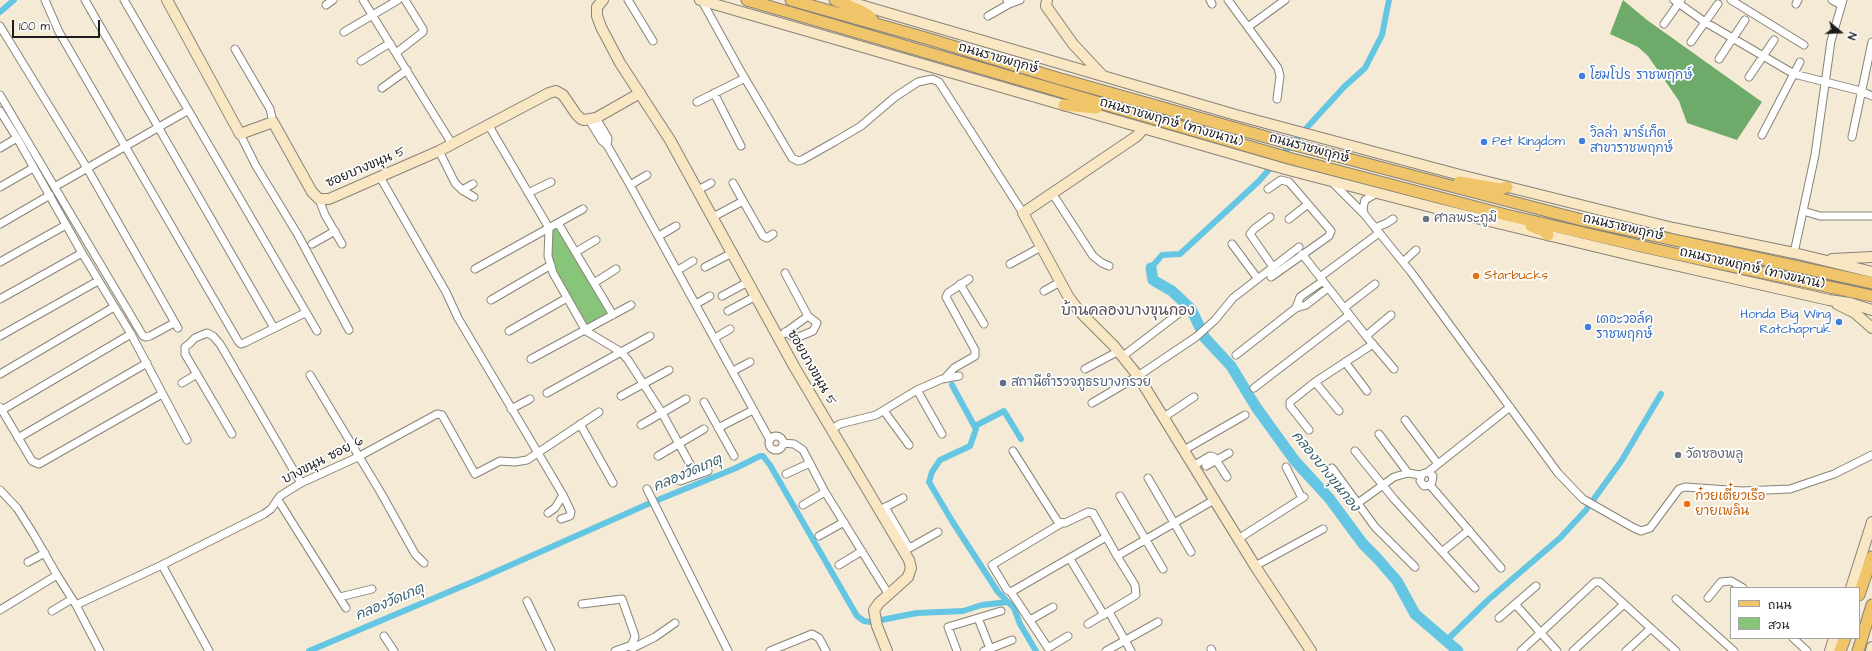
<!DOCTYPE html>
<meta charset="utf-8">
<style>
body{margin:0}
#map{position:relative;width:1872px;height:651px;overflow:hidden;background:#f4ead5;font-family:"Architects Daughter","Playpen Sans Thai",sans-serif}
canvas{display:block}
.legend{position:absolute;left:1730px;top:587px;width:130px;height:52px;box-sizing:border-box;background:#fff;border:1px solid #a4a4a4;margin:0;padding:5px 7px;list-style:none;font-size:12px;color:#1c1c1c}
.legend li{display:flex;align-items:center;gap:8px;height:20px}
.legend b{width:20px;border:1px solid #a4a4a4}
.north{position:absolute;left:1820px;top:12px;width:40px;height:40px;-webkit-text-stroke:3px #fff;paint-order:stroke;rotate:109deg;font-size:11px;font-weight:700;line-height:16px;text-align:center;color:#1c1c1c}
.north::after{content:'';display:block;margin:auto;width:14px;height:18px;background:#1c1c1c;clip-path:polygon(50% 0,100% 100%,50% 72%,0 100%)}
.scale{position:absolute;left:12px;top:20px;width:88px;height:18px;box-sizing:border-box;border:2px solid #1c1c1c;border-top:0;padding-left:5px;font-size:12px;line-height:14px;white-space:nowrap;color:#1c1c1c;-webkit-text-stroke:3px #fff;paint-order:stroke}
</style>
<div id="map">
<canvas width="1872" height="651"></canvas>
<ul class="legend">
<li><b style="height:5px;background:#f0c469"></b>ถนน</li>
<li><b style="height:11px;background:#88c47a"></b>สวน</li>
</ul>
<div class="north">N</div>
<div class="scale">100 m</div>
</div>
<script>
const c = document.querySelector('canvas').getContext('2d');
c.lineJoin = 'round';
function fill(path, color) { c.fillStyle = color; c.fill(path, 'evenodd'); }
const shape = rows => new Path2D(rows.map(r => 'M' + r).join(''));
function trace(path, color, width, dash) { c.strokeStyle = color; c.lineWidth = width; c.lineCap = dash ? 'butt' : 'round'; c.setLineDash(dash || []); c.stroke(path); }
function drawText(font, color, halo, rows, align = 'center') {
  c.font = font + ' "Architects Daughter","Playpen Sans Thai",sans-serif'; c.lineWidth = 3.5; c.setLineDash([]); c.textBaseline = 'middle'; c.strokeStyle = halo; c.fillStyle = color; for (const [text, x, y, turn = 0] of rows) {
    c.save(); c.translate(x, y); c.rotate((+turn || 0) * Math.PI / 180); c.textAlign = isNaN(turn) ? turn : align; if (halo) c.strokeText(text, 0, 0); c.fillText(text, 0, 0); c.restore();
  }
}
fill(shape([
 [558,223,613,315,586,331,553,273,549,228]
]), '#88c47a');
fill(shape([
 [1623,0,1647,20,1762,102,1737,140,1687,123,1679,101,1648,56,1638,47,1610,34]
]), '#6eaa6a');
trace(shape([
 [0,12,14,0],
 [1280,157,1344,87,1365,68,1382,35,1389,0],
 [1151,268,1162,255,1180,254,1258,182,1274,164],
 [952,385,976,429,970,446,940,460,932,472,929,482,952,521,998,592,1014,608,1020,624,1036,651],
 [975,426,1004,411,1021,439],
 [1446,641,1488,600,1560,538,1586,510,1622,460,1661,394],
 [309,651,477,580,648,504,736,468,760,456,763,456,770,465,857,616,864,621,871,622,917,613,963,611,982,605,1008,602]
]), '#65c6e3', 6);
trace(shape([
 [1151,268,1153,280,1172,291,1191,309,1205,338,1231,366,1256,407,1295,461,1329,498,1363,544,1377,558,1397,581,1415,614,1458,651]
]), '#65c6e3', 11);
const street = shape([
 [45,0,59,32,238,341,241,344,244,343,305,313],
 [85,0,274,328],
 [124,0,317,331],
 [363,0,452,144],
 [628,0,653,41],
 [1007,0,1009,4,1020,0],
 [1210,0,1212,4],
 [1228,0,1278,68,1280,76,1277,99],
 [1674,0,1705,22,1794,74,1861,91,1872,96],
 [1731,0,1804,45],
 [1832,0,1841,5],
 [702,1,740,70,792,158,798,161,802,160,834,142,861,126,895,97,918,82,932,79,939,82,1023,213],
 [1796,4,1798,0],
 [326,5,333,0],
 [988,16,1009,4],
 [1664,24,1681,0],
 [0,26,87,168,178,328],
 [1248,27,1285,0],
 [344,32,398,0],
 [1691,42,1718,4],
 [235,49,270,109,273,122],
 [396,53,423,32,423,29,405,0],
 [1719,59,1745,20],
 [361,61,390,43],
 [1749,77,1774,40],
 [382,88,407,70],
 [714,93,741,146],
 [0,95,143,336,146,337,150,336,174,323],
 [697,102,745,78],
 [0,111,17,138,82,253,131,334,187,440],
 [596,118,608,138,607,145],
 [589,120,602,141,607,145,630,185,770,440],
 [489,126,549,228,548,256,553,273,586,331,621,352,628,360,662,413,696,475],
 [240,134,256,166,298,235,349,330],
 [1762,135,1800,62],
 [1852,137,1872,42],
 [0,148,17,138],
 [439,151,455,183,462,190,474,197],
 [380,177,446,292,458,318,563,495,555,508,548,513],
 [1332,182,1364,214,1411,272,1558,473,1583,499,1634,528,1641,531,1650,528,1679,489,1685,487,1742,491,1790,489,1834,474,1872,455],
 [733,183,743,201],
 [630,185,647,175],
 [56,186,187,111],
 [0,187,33,168],
 [1268,189,1281,180,1289,182,1331,231,1329,236,1271,277],
 [462,190,473,184],
 [698,190,711,183],
 [528,193,551,182],
 [1052,193,1093,256,1102,263,1109,266],
 [319,199,325,215,342,244],
 [1803,211,1820,216,1872,216],
 [1364,213,1363,208,1365,200,1377,193],
 [713,217,743,201,763,236,767,238,773,234],
 [1270,217,1254,229,1250,234,1273,267],
 [1289,219,1308,204],
 [558,223,613,315],
 [0,224,50,195],
 [1375,228,1387,223,1393,219],
 [659,236,676,226],
 [312,244,335,231],
 [1232,244,1258,279],
 [576,252,596,240],
 [1794,253,1815,155,1831,41,1843,0],
 [1302,254,1366,336,1394,369],
 [0,262,66,225],
 [1403,262,1416,250],
 [1010,264,1041,247],
 [705,267,732,253],
 [475,269,583,209],
 [678,270,693,261],
 [1320,277,1379,233],
 [594,283,616,269],
 [960,284,984,324],
 [1044,291,1060,282],
 [722,296,748,282],
 [0,299,82,253],
 [491,300,551,265],
 [696,304,710,296],
 [1296,308,1300,297,1323,281],
 [1344,308,1375,284],
 [728,311,756,296],
 [509,331,567,298],
 [785,332,796,338,813,331,817,323,808,316],
 [0,336,98,281],
 [1366,336,1391,315],
 [779,337,808,316,785,273],
 [715,338,730,329],
 [1236,355,1296,308,1306,305,1328,288],
 [1123,356,1178,314],
 [531,359,631,305],
 [1345,362,1367,391],
 [1085,369,1119,351],
 [733,371,750,362],
 [0,374,114,307],
 [310,375,381,493,415,554,424,563],
 [946,377,954,368,975,356,975,350,946,297,948,293,969,279],
 [1315,382,1339,411],
 [182,383,197,374],
 [1254,388,1349,315],
 [917,390,942,434],
 [547,393,650,336],
 [621,396,669,370],
 [704,402,734,456],
 [1092,403,1138,376,1196,337,1215,320,1233,298,1299,247],
 [0,407,32,461,39,464,162,394],
 [511,409,530,399],
 [2,410,131,334],
 [884,411,909,445],
 [1164,417,1194,397],
 [1405,420,1438,464],
 [580,424,613,483],
 [641,425,686,399],
 [718,428,753,410],
 [832,429,840,424,876,415,917,390,942,379,959,376],
 [1309,430,1290,406,1290,402,1315,382,1373,344],
 [232,434,185,354,185,347,189,344,195,338,207,333,213,336,220,344,301,483],
 [1379,434,1408,473],
 '769 443a7 7 0 1 1 14 0a7 7 0 1 1-14 0Z',
 [18,438,147,363],
 [783,443,794,444,803,450,825,492,889,595],
 [1184,450,1245,415],
 [1013,451,1058,522,1065,523,1088,512,1093,513,1117,556,1214,500],
 [1355,451,1394,499,1475,588],
 [658,456,704,429],
 [1193,466,1210,456,1214,457,1227,477],
 [1206,466,1229,453],
 [1286,467,1302,498],
 [1332,468,1375,527,1415,567],
 [1428,472,1433,476,1432,482,1430,485,1424,486,1420,481,1422,474,1428,472,1510,407],
 [786,474,810,463],
 [1148,478,1191,552],
 [680,481,708,471],
 [1430,485,1501,568],
 [647,489,728,651],
 [0,490,17,508,34,535,57,575,76,605,100,651],
 [1120,496,1163,569],
 [278,500,346,608],
 [1358,503,1394,477,1408,473,1420,475],
 [803,505,825,492],
 [885,507,909,548],
 [882,509,903,498],
 [561,519,570,516,571,512,563,495],
 [1062,523,992,565,1007,590,1011,592,1048,648,1068,636],
 [819,536,844,522],
 [1238,539,1304,497],
 [906,550,938,532],
 [1443,551,1469,530],
 [1070,559,1104,615],
 [28,562,45,553],
 [162,565,209,651],
 [839,565,862,551],
 [1255,566,1323,529],
 [1011,592,1106,537],
 [340,597,372,589],
 [1708,598,1721,582,1731,581,1743,588],
 [1676,599,1734,651],
 [527,601,551,651],
 [582,604,622,599,634,633,635,637,631,646],
 [76,605,162,565,264,514,271,509,280,496,301,483,358,457,437,414,442,415,475,474,500,461,515,462,527,460,599,412],
 [1516,605,1557,651],
 [0,610,57,575],
 [52,611,72,599],
 [1109,612,1131,651],
 [978,618,991,651],
 [1499,618,1536,586],
 [1030,620,1053,607],
 [1088,624,1136,595,1135,585,1117,556],
 [384,636,394,651],
 [1793,638,1807,651],
 [1211,649,1212,651],
 [615,651,629,646,633,648,655,637,675,623],
 [770,651,812,634,819,638,826,651],
 [957,651,948,627,1001,611],
 [984,651,1012,640],
 [1106,651,1158,622],
 [1521,651,1595,582,1600,582,1676,651],
 [1573,651,1624,604],
 [1626,651,1650,629]
]);
const secondary = shape([
 [167,0,240,134,273,122,312,192,319,199,329,199,439,151,549,93,556,91,563,95,576,114,581,119,584,120,596,118,640,93],
 [603,0,597,7,597,16,601,27,620,63,670,140,795,368,909,560,911,568,908,577,879,603,874,610,877,626,887,651],
 [700,0,1285,169,1439,209,1639,257,1829,300,1850,303,1872,310],
 [1047,0,1046,6,1073,44,1102,75],
 [850,2,1236,115,1460,175,1673,228,1794,253,1872,272],
 [1143,129,1137,136,1023,213,1068,296,1079,311,1114,346,1138,376,1255,566,1311,651],
 [1832,259,1872,257],
 [1837,304,1855,313,1872,328],
 [1851,588,1872,522],
 [1830,651,1834,638],
 [1871,651,1872,647]
]);
const primary = shape([
 [747,0,1292,159,1506,215,1666,252,1872,296],
 [791,0,929,39,1057,78,1284,142,1447,185,1582,220,1872,283],
 [835,0,861,11,869,16,874,22],
 [1064,105,1096,108],
 [1459,182,1500,189,1507,187],
 [1531,226,1544,231,1548,235],
 [1859,595,1872,557],
 [1840,651,1845,638],
 [1858,651,1872,605]
]);
trace(street, '#888378', 9);
trace(secondary, '#888378', 12);
trace(primary, '#888378', 13);
trace(street, '#fff', 7);
trace(secondary, '#f9e7c3', 10);
trace(primary, '#f0c469', 11);
for (const [x, y, r, color] of [
 [1582,76,4,"#3f7fe0"],
 [1582,141,4,"#3f7fe0"],
 [1484,142,4,"#3f7fe0"],
 [1426,219,4,"#6b7280"],
 [1476,276,4,"#e8710a"],
 [1839,322,4,"#3f7fe0"],
 [1588,327,4,"#3f7fe0"],
 [1003,383,4,"#5c6f8a"],
 [1678,455,4,"#6b7280"],
 [1687,504,4,"#e8710a"]
]) { const dot = new Path2D(); dot.arc(x, y, r, 0, 2 * Math.PI); c.fillStyle = color; c.fill(dot); trace(dot, '#fff', 1.5); }
drawText('13px', '#1c1c1c', '#fff', [
 ["ถนนราชพฤกษ์",998,59,16],
 ["ถนนราชพฤกษ์ (ทางขนาน)",1171,123,16],
 ["ถนนราชพฤกษ์",1309,149,15],
 ["ซอยบางขนุน 5",366,168,-23],
 ["ถนนราชพฤกษ์",1623,228,13],
 ["ถนนราชพฤกษ์ (ทางขนาน)",1752,269,13],
 ["ซอยบางขนุน 5",811,368,60],
 ["บางขนุน ซอย 6",323,461,-27]
]);
drawText('13px', '#366cbe', '#fff', [
 ["โฮมโปร ราชพฤกษ์",1590,76],
 ["วิลล่า มาร์เก็ต",1590,134],
 ["สาขาราชพฤกษ์",1590,149],
 ["Pet Kingdom",1492,142],
 ["Honda Big Wing",1831,315,"right"],
 ["Ratchapruk",1831,330,"right"],
 ["เดอะวอล์ค",1596,320],
 ["ราชพฤกษ์",1596,335]
], 'left');
drawText('13px', '#5b616d', '#fff', [
 ["ศาลพระภูมิ",1434,219],
 ["วัดซองพลู",1686,455]
], 'left');
drawText('13px', '#c56008', '#fff', [
 ["Starbucks",1484,276],
 ["ก๋วยเตี๋ยวเรือ",1695,497],
 ["ยายเพลิน",1695,512]
], 'left');
drawText('13px', '#4e5e75', '#fff', [
 ["สถานีตำรวจภูธรบางกรวย",1011,383]
], 'left');
drawText('italic 14px', '#39606c', '#fff', [
 ["คลองบางขุนกอง",1325,472,51],
 ["คลองวัดเกตุ",688,474,-23],
 ["คลองวัดเกตุ",390,603,-23]
]);
drawText('15px', '#5a4a53', '#fff', [
 ["บ้านคลองบางขุนกอง",1128,312]
]);
</script>
